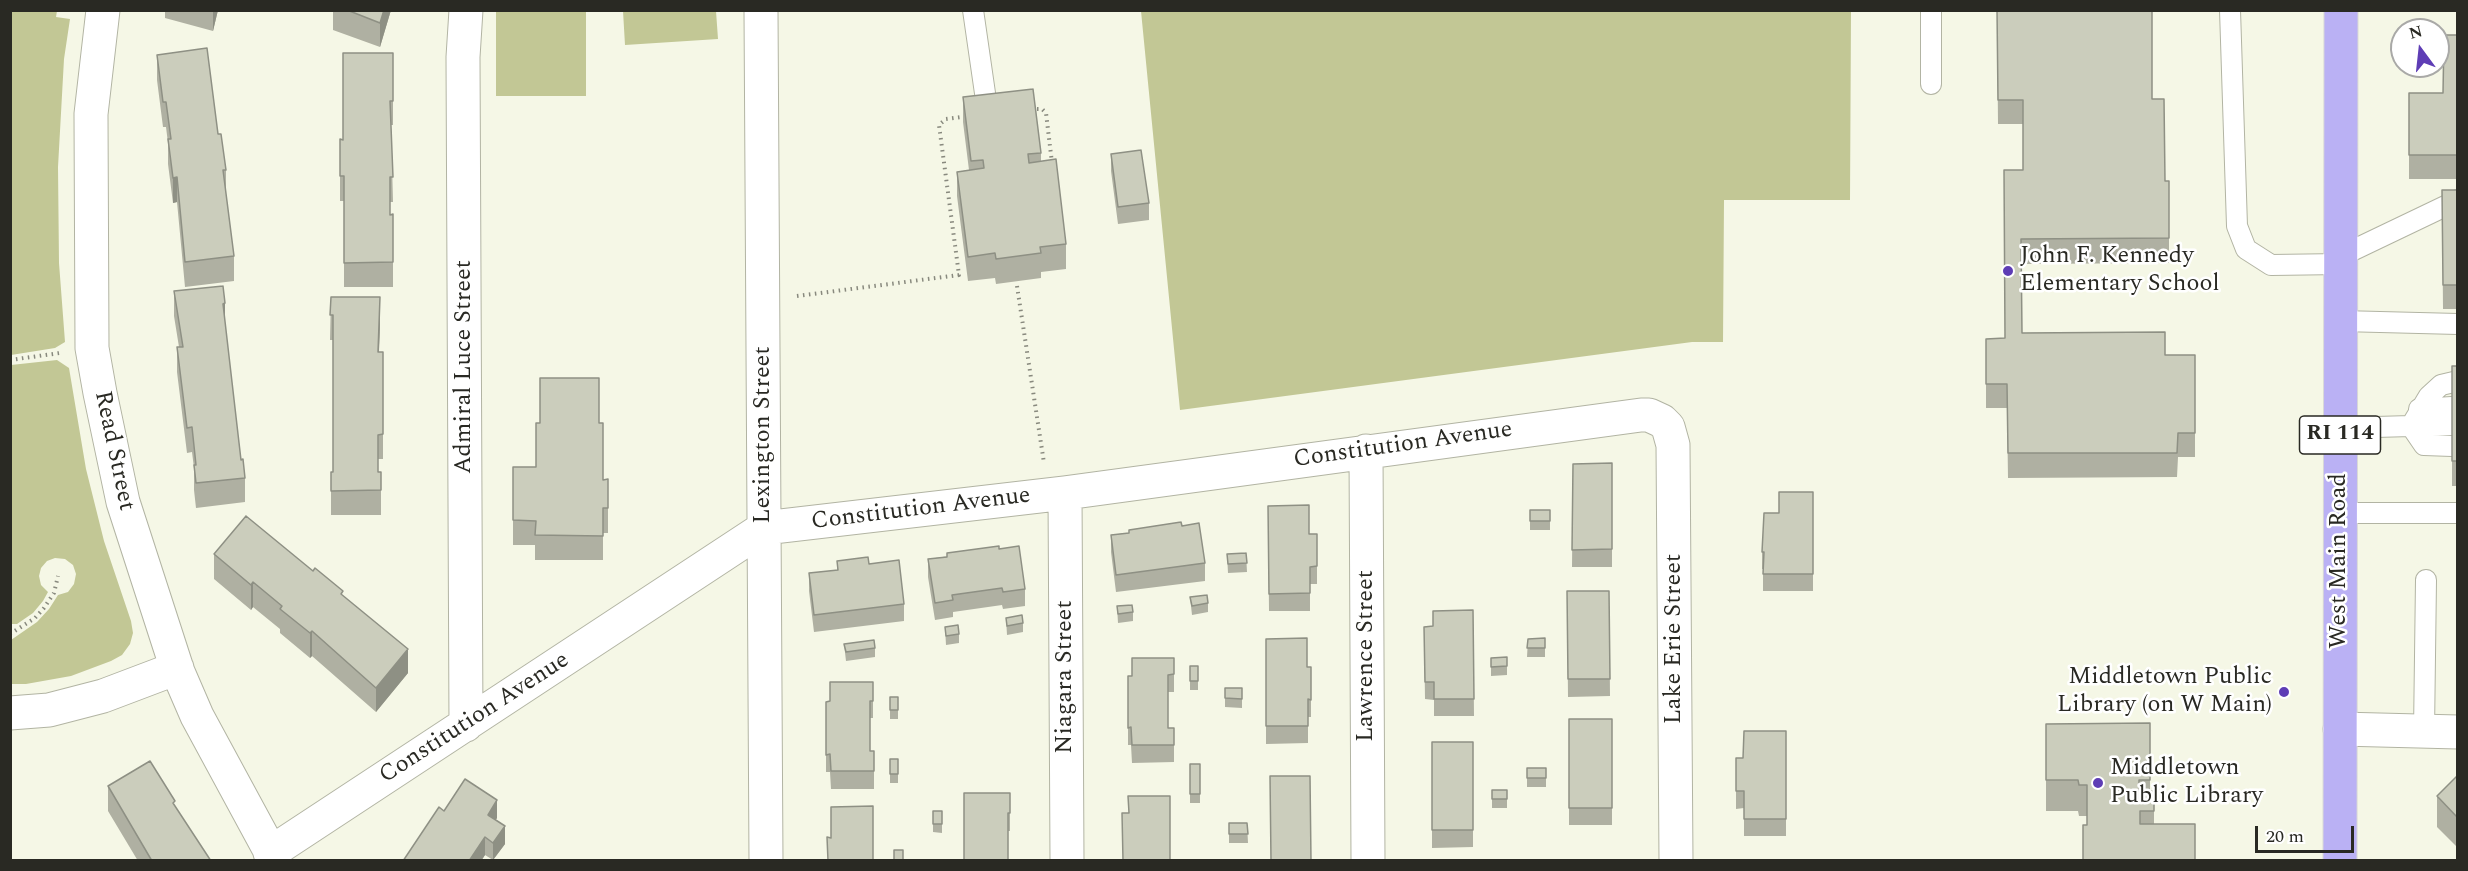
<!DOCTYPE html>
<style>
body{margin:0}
#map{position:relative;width:2468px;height:871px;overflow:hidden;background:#f5f7e6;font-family:Spectral,serif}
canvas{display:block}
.frame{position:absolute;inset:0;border:12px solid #292923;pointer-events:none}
.north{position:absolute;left:2390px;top:18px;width:60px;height:60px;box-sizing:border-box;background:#fff;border:2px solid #a9a9a7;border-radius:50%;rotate:345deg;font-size:16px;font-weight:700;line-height:24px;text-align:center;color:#292923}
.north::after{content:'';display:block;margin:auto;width:21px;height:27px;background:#5e3db5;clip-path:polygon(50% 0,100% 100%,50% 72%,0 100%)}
.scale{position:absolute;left:2255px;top:826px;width:99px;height:27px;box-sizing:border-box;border:3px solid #292923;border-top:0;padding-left:8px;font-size:18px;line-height:21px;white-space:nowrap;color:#292923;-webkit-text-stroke:4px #fff;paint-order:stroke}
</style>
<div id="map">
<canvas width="2468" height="871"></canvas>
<div class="frame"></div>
<div class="north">N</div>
<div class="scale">20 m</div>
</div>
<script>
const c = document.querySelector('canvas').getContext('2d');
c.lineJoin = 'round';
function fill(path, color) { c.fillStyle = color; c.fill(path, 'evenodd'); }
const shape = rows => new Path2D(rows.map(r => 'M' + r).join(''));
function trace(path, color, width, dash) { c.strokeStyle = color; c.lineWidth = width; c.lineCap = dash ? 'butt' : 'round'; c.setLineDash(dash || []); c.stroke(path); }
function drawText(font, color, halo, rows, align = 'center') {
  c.font = font + ' Spectral,serif'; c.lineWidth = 5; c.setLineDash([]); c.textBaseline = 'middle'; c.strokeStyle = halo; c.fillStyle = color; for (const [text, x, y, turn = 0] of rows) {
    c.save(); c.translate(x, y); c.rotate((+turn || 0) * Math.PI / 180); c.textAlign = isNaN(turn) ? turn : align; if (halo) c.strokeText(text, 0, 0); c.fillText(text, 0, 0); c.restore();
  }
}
fill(shape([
 [10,11,57,11,56,17,70,19,64,59,58,167,59,263,65,342,55,348,11,355],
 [496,11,586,11,586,96,496,96],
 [623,11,716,11,718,39,625,45],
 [1141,11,1851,11,1850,200,1724,200,1723,342,1692,342,1180,410],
 [57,360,69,368,86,469,104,541,131,621,133,633,130,644,122,655,111,661,71,676,26,684,11,684,11,640,37,622,49,609,58,595,68,592,74,584,76,574,73,565,65,559,55,558,47,561,41,568,39,576,41,585,48,592,43,601,33,613,17,624,11,624,11,365]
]), '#c2c795');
const lane = shape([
 [973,10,988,114],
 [1931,10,1931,84],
 [2230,10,2237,226,2246,249,2271,265,2341,264],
 [2341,256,2458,200],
 [2341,321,2458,324],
 [2419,409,2452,407],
 [2411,426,2424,445,2452,446],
 [2411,426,2452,425],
 [2340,428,2411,426,2429,396,2441,385,2458,381],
 [2340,513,2458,513],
 [2424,732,2426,580]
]);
const street = shape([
 [103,10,91,114,92,348,100,393,123,502,178,672,197,716,275,860],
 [466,10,463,57,466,725],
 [761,10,766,860],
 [1366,451,1368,860],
 [1065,493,1067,860],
 [10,713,49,710,103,696,177,668],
 [2340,729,2458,732],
 [270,853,764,528,1065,493,1641,415,1649,415,1662,421,1668,427,1673,445,1676,860]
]);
const highway = shape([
 [2340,860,2341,10]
]);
trace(lane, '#b2b4a3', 22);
trace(street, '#b2b4a3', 35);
trace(highway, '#d8d8d7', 35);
trace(shape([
 [1031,109,1042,109,1046,113,1052,163],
 [1017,286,1044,463],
 [797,296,959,275,939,125,946,119,961,117],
 [10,360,60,353],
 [10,634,35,618,44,608,54,593,58,576]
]), '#88897e', 4, [1.5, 4.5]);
trace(lane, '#fff', 20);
trace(street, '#fff', 33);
trace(highway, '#bab1f4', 33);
fill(shape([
 [165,10,218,10,213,31,165,18],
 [333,10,391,10,380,47,333,30],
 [1997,10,2152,99,2165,181,2169,181,2169,263,2021,264,2022,333,2165,355,2195,355,2195,457,2178,457,2177,477,2008,478,2007,408,1986,408,1986,339,2005,338,2023,170,2023,124,1998,124],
 [2457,35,2457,179,2409,179,2409,93,2443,93],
 [393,53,393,125,391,125,393,202,390,202,390,215,393,214,393,287,344,287,344,201,340,201,340,139,343,140],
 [157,55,218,134,226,170,226,194,234,256,234,281,185,287,177,202,173,203,168,164,168,143,166,127,163,127,157,80],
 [963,97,1041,153,1041,161,1066,244,1066,269,1041,272,1041,278,996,284,995,278,968,281,957,196,957,172,969,170,963,122],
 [1111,154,1149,203,1149,220,1118,224,1111,171],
 [2442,190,2457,190,2457,309,2443,309],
 [174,291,225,325,241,460,245,478,245,502,196,508,194,490,194,468,192,452,187,453,177,372,177,347,179,347,174,316],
 [331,297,380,321,379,352,383,352,383,459,378,459,378,472,381,472,381,515,331,515,331,472,333,472,333,340,330,340],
 [2452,366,2457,366,2457,486,2452,486],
 [599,423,603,480,608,504,608,533,603,533,603,560,535,560,535,545,513,545,513,467,536,467],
 [1612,463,1612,567,1572,567,1573,464],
 [1813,492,1813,591,1763,591,1763,569,1762,569,1762,552],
 [1268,506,1309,534,1317,534,1317,584,1310,584,1310,611,1269,611],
 [1530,510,1550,510,1550,530,1530,530],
 [1182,526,1205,563,1205,581,1116,592,1111,552,1111,535],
 [999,549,1025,589,1025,606,1003,609,1002,605,953,612,953,617,935,620,928,577,928,559],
 [1246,553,1247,572,1228,573,1227,554],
 [214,554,313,571,343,596,408,673,376,712,312,656,310,658,280,633,280,629,253,607,251,610,214,579],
 [837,561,869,564,904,604,904,621,814,632,809,591,809,573,837,570],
 [1567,591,1609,591,1610,696,1568,697],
 [1190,597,1208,603,1208,612,1192,615],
 [1117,606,1133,612,1133,621,1118,623],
 [1473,610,1474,716,1434,716,1434,700,1425,699,1424,627,1433,626],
 [1006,618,1023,623,1023,632,1007,635],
 [945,627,959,634,959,643,946,645],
 [1545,638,1545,657,1527,657,1528,639],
 [1266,639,1307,667,1311,667,1311,717,1308,717,1308,743,1266,744],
 [844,644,875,648,875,657,846,661],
 [1507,657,1507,675,1491,676,1491,658],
 [1174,658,1174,692,1168,692,1168,728,1174,728,1174,762,1132,763,1131,745,1128,745,1128,676,1132,676],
 [1190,666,1198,666,1198,690,1190,690],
 [873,682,873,718,870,718,870,751,874,751,874,789,831,789,830,772,826,772,826,702,830,701],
 [1225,688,1242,688,1242,708,1225,707],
 [890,697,898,697,898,719,890,719],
 [1569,719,1612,719,1612,825,1569,825],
 [2150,723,2150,791,2154,791,2154,824,2087,825,2087,816,2079,816,2078,811,2046,811,2046,724],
 [1786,731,1786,836,1744,836,1744,808,1736,809,1736,791,1743,758],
 [1432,742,1473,742,1473,847,1432,848],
 [890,759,898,759,898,783,890,783],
 [1190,764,1200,764,1200,803,1190,803],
 [1527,768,1546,768,1546,787,1527,787],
 [2457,776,2457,847,2437,827,2437,796],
 [108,786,175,807,211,861,138,861,108,811],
 [1492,790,1507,790,1507,808,1492,808],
 [1010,793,1010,831,1008,831,964,861],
 [444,811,497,818,495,820,505,844,493,860,485,855,481,861,403,861],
 [933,811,942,811,942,833,933,832],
 [1229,823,1247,823,1248,843,1229,843]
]), '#afb0a2');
fill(shape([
 [213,10,218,10,213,31],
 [384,10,391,10,380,47,380,23],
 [177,177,177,202,173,203,173,178],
 [380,297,380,321,378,377,378,352],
 [225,303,225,328,223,304],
 [253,582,253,607,251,610,251,585],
 [312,631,312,656,310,658,310,633],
 [408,649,408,673,376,712,376,688],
 [497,800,497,818,488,832,488,815],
 [505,826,505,844,493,860,493,843],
 [485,837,485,855,481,861,469,861]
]), '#8e9084');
const building = shape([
 [347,10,384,10,380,23,347,10],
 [1997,10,2152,10,2152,99,2164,99,2165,181,2169,181,2169,238,2021,239,2022,333,2165,332,2165,355,2195,355,2195,433,2178,433,2177,453,2008,453,2007,384,1986,384,1986,339,2005,338,2004,170,2023,170,2023,100,1998,100,1997,10],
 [2444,35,2457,35,2457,155,2409,155,2409,93,2443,93,2444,35],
 [207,48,218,134,221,134,226,170,223,170,234,256,185,262,177,177,173,178,168,139,171,139,166,102,163,102,157,55,207,48],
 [343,53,393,53,393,101,390,101,393,177,390,177,390,215,393,214,393,262,344,263,344,176,340,176,340,139,343,140,343,53],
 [1033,89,1041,153,1028,154,1029,163,1056,159,1066,244,1040,247,1041,253,996,259,995,253,968,257,957,172,984,168,983,160,971,161,963,97,1033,89],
 [1141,150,1149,203,1118,207,1111,154,1141,150],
 [2442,190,2457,190,2457,285,2443,285,2442,190],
 [223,286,225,303,223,304,241,460,243,459,245,478,196,483,194,465,196,465,192,427,187,428,177,347,183,347,174,291,223,286],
 [331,297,380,297,378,352,383,352,383,434,378,435,378,472,381,472,381,490,331,491,331,472,333,472,333,315,330,315,331,297],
 [2452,366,2457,366,2457,461,2452,461,2452,366],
 [540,378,599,378,599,423,603,423,603,480,608,479,608,508,603,508,603,536,535,535,536,521,513,520,513,467,536,467,536,423,540,423,540,378],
 [1612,463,1612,549,1572,550,1573,464,1612,463],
 [1779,492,1813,492,1813,574,1763,574,1764,552,1762,552,1764,513,1779,513,1779,492],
 [1309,505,1309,534,1317,534,1317,566,1310,567,1310,593,1269,594,1268,506,1309,505],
 [1530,510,1550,510,1550,521,1530,521,1530,510],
 [246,516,313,571,315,568,343,591,341,594,408,649,376,688,312,631,310,633,280,609,282,606,253,582,251,585,214,554,246,516],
 [1181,522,1182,526,1199,523,1205,563,1116,575,1111,535,1129,533,1129,530,1181,522],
 [999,546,999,549,1019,546,1025,589,1003,592,1002,588,952,595,953,600,935,603,928,559,947,557,947,553,999,546],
 [1246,553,1247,563,1228,564,1227,554,1246,553],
 [868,557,869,564,899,560,904,604,814,615,809,573,838,570,837,561,868,557],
 [1567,591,1609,591,1610,679,1568,679,1567,591],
 [1207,595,1208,603,1192,606,1190,597,1207,595],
 [1132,605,1133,612,1118,614,1117,606,1132,605],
 [1473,610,1474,699,1434,699,1434,682,1425,682,1424,627,1433,626,1433,611,1473,610],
 [1022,615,1023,623,1007,626,1006,618,1022,615],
 [958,625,959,634,946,636,945,627,958,625],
 [1307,638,1307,667,1311,667,1311,700,1308,699,1308,726,1266,726,1266,639,1307,638],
 [1545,638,1545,648,1527,648,1528,639,1545,638],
 [874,640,875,648,846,652,844,644,874,640],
 [1507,657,1507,666,1491,667,1491,658,1507,657],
 [1132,658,1174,658,1174,674,1168,675,1168,728,1174,728,1174,745,1132,745,1131,727,1128,728,1128,676,1132,676,1132,658],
 [1190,666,1198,666,1198,681,1190,681,1190,666],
 [830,682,873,682,873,701,870,701,870,751,874,751,874,771,831,771,830,754,826,755,826,702,830,701,830,682],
 [1225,688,1242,688,1242,699,1225,698,1225,688],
 [890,697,898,697,898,710,890,710,890,697],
 [1569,719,1612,719,1612,808,1569,808,1569,719],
 [2150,723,2150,780,2139,780,2139,791,2154,791,2154,811,2140,811,2140,824,2195,824,2195,861,2083,861,2083,825,2087,825,2087,785,2079,785,2078,780,2046,780,2046,724,2150,723],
 [1744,731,1786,731,1786,819,1744,819,1744,791,1736,791,1736,758,1743,758,1744,731],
 [1432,742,1473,742,1473,830,1432,830,1432,742],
 [890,759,898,759,898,774,890,774,890,759],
 [150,761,175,801,173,803,211,861,152,861,108,786,150,761],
 [1190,764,1200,764,1200,794,1190,794,1190,764],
 [1527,768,1546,768,1546,778,1527,778,1527,768],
 [1270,776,1310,776,1311,861,1271,861,1270,776],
 [2457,776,2457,817,2437,796,2457,776],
 [465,779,497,800,488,815,505,826,493,843,485,837,469,861,459,861,457,860,456,861,403,861,439,807,444,811,465,779],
 [1492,790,1507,790,1507,799,1492,799,1492,790],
 [964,793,1010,793,1010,813,1008,813,1008,861,964,861,964,793],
 [1128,796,1170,796,1170,861,1123,861,1122,813,1129,813,1128,796],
 [873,806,873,861,828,861,827,837,831,838,831,807,873,806],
 [933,811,942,811,942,824,933,824,933,811],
 [1229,823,1247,823,1248,834,1229,834,1229,823],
 [894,850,903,850,903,861,894,861,894,850]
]);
fill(building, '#cbcdbc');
trace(building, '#8e9084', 1.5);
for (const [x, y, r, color] of [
 [2008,271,6,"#5e3db5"],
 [2284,692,6,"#5e3db5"],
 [2098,783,6,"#5e3db5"]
]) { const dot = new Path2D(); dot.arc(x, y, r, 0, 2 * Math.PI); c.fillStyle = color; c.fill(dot); trace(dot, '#fff', 2); }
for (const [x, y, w] of [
 [2340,435,81]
]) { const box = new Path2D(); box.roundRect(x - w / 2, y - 19, w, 38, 4.5); c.fillStyle = '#fff'; c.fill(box); trace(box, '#292923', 1.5); }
drawText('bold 22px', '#292923', null, [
 ["RI 114",2340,435]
]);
drawText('24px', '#292923', '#fff', [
 ["John F. Kennedy",2020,257],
 ["Elementary School",2020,285],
 ["Middletown Public",2272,678,"right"],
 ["Library (on W Main)",2272,706,"right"],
 ["Middletown",2110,769],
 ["Public Library",2110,797]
], 'left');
drawText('24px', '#292923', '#fff', [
 ["Admiral Luce Street",465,367,-90],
 ["Lexington Street",764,435,-90],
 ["Constitution Avenue",1403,446,-8],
 ["Read Street",113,451,78],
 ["Constitution Avenue",921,510,-7],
 ["West Main Road",2340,561,-90],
 ["Lake Erie Street",1675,639,-90],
 ["Lawrence Street",1367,656,-90],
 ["Niagara Street",1066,677,-90],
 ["Constitution Avenue",475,719,-33]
]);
</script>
